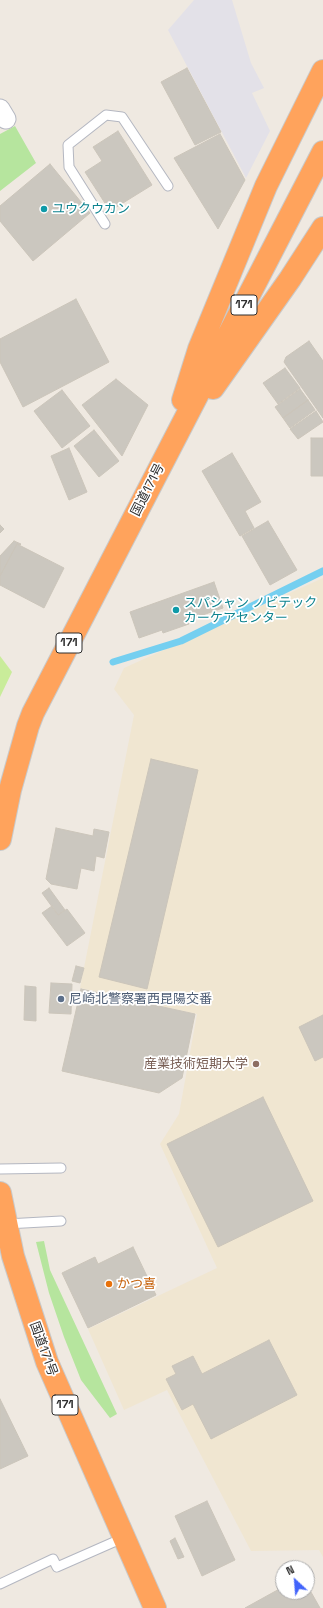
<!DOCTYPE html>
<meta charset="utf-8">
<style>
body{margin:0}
#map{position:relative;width:323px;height:1608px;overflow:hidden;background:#efe9e1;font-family:"Space Grotesk",sans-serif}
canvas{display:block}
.north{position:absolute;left:275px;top:1560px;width:40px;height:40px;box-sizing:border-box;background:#fff;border:1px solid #ababab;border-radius:50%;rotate:334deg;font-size:11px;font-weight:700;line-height:16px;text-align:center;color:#2e2e2e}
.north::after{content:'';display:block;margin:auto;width:14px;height:18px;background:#4264fb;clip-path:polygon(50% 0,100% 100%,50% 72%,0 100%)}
</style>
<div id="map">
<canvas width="323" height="1608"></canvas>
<div class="north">N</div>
</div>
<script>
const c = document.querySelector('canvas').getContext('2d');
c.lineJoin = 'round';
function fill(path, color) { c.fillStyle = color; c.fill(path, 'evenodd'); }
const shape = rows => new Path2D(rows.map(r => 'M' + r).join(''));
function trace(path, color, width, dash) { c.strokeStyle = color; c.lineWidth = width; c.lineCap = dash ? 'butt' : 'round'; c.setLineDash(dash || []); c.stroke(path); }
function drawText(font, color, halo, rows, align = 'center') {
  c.font = font + ' "Space Grotesk","Noto Sans JP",sans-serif'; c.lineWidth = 3.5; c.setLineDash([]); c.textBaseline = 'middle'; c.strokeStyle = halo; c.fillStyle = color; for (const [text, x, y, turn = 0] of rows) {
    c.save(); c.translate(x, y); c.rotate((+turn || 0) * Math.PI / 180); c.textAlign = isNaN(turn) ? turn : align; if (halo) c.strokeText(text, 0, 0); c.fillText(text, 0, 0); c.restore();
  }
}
fill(shape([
 [194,0,232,0,251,63,264,88,252,93,270,131,246,178,168,30]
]), '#e3e1e8');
fill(shape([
 [323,578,323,1557,319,1550,251,1551,167,1390,124,1410,88,1329,217,1268,160,1144,179,1114,197,1014,80,988,134,715,114,689,124,668]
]), '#f0e6d1');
fill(shape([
 [15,126,36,163,0,191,0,134],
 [44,1241,50,1270,117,1414,110,1418,81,1380,64,1337,49,1293,36,1242]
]), '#b6e59e');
fill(shape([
 [0,656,12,672,0,697]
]), '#c9ec9a');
trace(shape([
 [113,662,181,641,323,571]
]), '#75cff0', 7);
const building = shape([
 [187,68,221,132,195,145,161,82,187,68],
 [118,131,152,185,110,211,85,172,102,161,93,147,118,131],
 [220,134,245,180,218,229,174,158,220,134],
 [50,164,90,213,33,261,0,221,0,206,50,164],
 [76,299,109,362,23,407,0,362,0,339,76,299],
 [309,341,323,361,323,418,284,362,286,357,309,341],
 [285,368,300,388,278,404,263,383,285,368],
 [116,379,148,405,122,456,82,405,116,379],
 [300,389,308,400,283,418,275,407,300,389],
 [62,390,90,426,62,448,34,411,62,390],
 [308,400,315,410,290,428,283,418,308,400],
 [316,411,323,422,298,439,290,429,316,411],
 [94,430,119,461,99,477,74,446,94,430],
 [311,438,323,438,323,476,311,476,311,438],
 [69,448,87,492,69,500,51,456,69,448],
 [232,453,261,502,245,511,254,528,240,536,202,471,232,453],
 [268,521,297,570,270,585,242,536,268,521],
 [0,525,4,529,0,533,0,525],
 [14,541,21,544,20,545,17,544,0,576,0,556,14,541],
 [17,544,64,568,44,608,0,585,0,576,17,544],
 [214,582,223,608,188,620,189,624,163,633,162,630,139,638,130,612,214,582],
 [151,759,198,770,147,989,99,977,151,759],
 [56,828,93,836,94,829,109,832,104,858,96,856,94,871,81,868,77,889,51,884,46,879,56,828],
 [49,888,65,910,58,915,42,893,49,888],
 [52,906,58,915,67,909,85,933,67,946,42,913,52,906],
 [76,966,84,968,80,983,72,981,76,966],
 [51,983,72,984,71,1014,49,1013,51,983],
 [25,986,36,987,36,1021,24,1020,25,986],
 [81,989,195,1014,182,1078,159,1093,62,1071,81,989],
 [323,1015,323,1057,315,1061,299,1027,323,1015],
 [263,1097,313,1201,218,1247,167,1144,263,1097],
 [133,1247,156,1295,88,1328,62,1273,95,1257,98,1264,133,1247],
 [269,1340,297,1395,211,1439,193,1404,182,1410,166,1379,176,1374,172,1366,193,1356,202,1374,269,1340],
 [0,1399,28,1456,0,1469,0,1399],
 [207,1501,235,1560,202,1576,175,1516,207,1501],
 [175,1538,184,1557,178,1559,170,1541,175,1538],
 [307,1585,320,1608,245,1608,283,1587,283,1592,307,1592,307,1585]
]);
fill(building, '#cbc7bf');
trace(building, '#cbc5ba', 1);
const lane = shape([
 [105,224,69,167,68,145,106,115,122,117,168,186],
 [0,1169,61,1168],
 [6,1224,61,1221],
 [0,1584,53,1559,57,1567,123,1538]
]);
const street = shape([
 [0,109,6,119]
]);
const highway = shape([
 [213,388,290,279,323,228],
 [183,400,199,349,266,186,323,71],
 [0,839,10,790,28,726,33,713,323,152],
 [0,1193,13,1256,47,1362,155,1608]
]);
trace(lane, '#b4b7c1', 11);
trace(street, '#b4b7c1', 21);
trace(highway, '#c9c9c9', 24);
trace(lane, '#fff', 9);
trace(street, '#fff', 19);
trace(highway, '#ffa35c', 22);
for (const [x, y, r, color] of [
 [44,209,4,"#0f9aa8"],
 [176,610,4,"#0f9aa8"],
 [61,999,4,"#5c6f8a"],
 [256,1064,4,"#8d6e63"],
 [109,1284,4,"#e8710a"]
]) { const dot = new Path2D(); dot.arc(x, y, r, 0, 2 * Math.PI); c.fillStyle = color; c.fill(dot); trace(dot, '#fff', 1.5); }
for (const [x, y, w] of [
 [244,305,26],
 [69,643,26],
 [65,1405,26]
]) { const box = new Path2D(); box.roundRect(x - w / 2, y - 10, w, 20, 3); c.fillStyle = '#fff'; c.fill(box); trace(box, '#2e2e2e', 1); }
drawText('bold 12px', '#2e2e2e', null, [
 ["171",244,305],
 ["171",69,643],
 ["171",65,1405]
]);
drawText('13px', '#0d838f', '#fff', [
 ["ユウクウカン",52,209],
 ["スパシャン ノビテック",184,603],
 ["カーケアセンター",184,618]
], 'left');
drawText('13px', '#2e2e2e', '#fff', [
 ["国道171号",148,490,-63],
 ["国道171号",43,1349,70]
]);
drawText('13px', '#4e5e75', '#fff', [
 ["尼崎北警察署西昆陽交番",69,999]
], 'left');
drawText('13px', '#785e54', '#fff', [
 ["産業技術短期大学",248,1064]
], 'right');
drawText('13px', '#c56008', '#fff', [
 ["かつ喜",117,1284]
], 'left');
</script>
